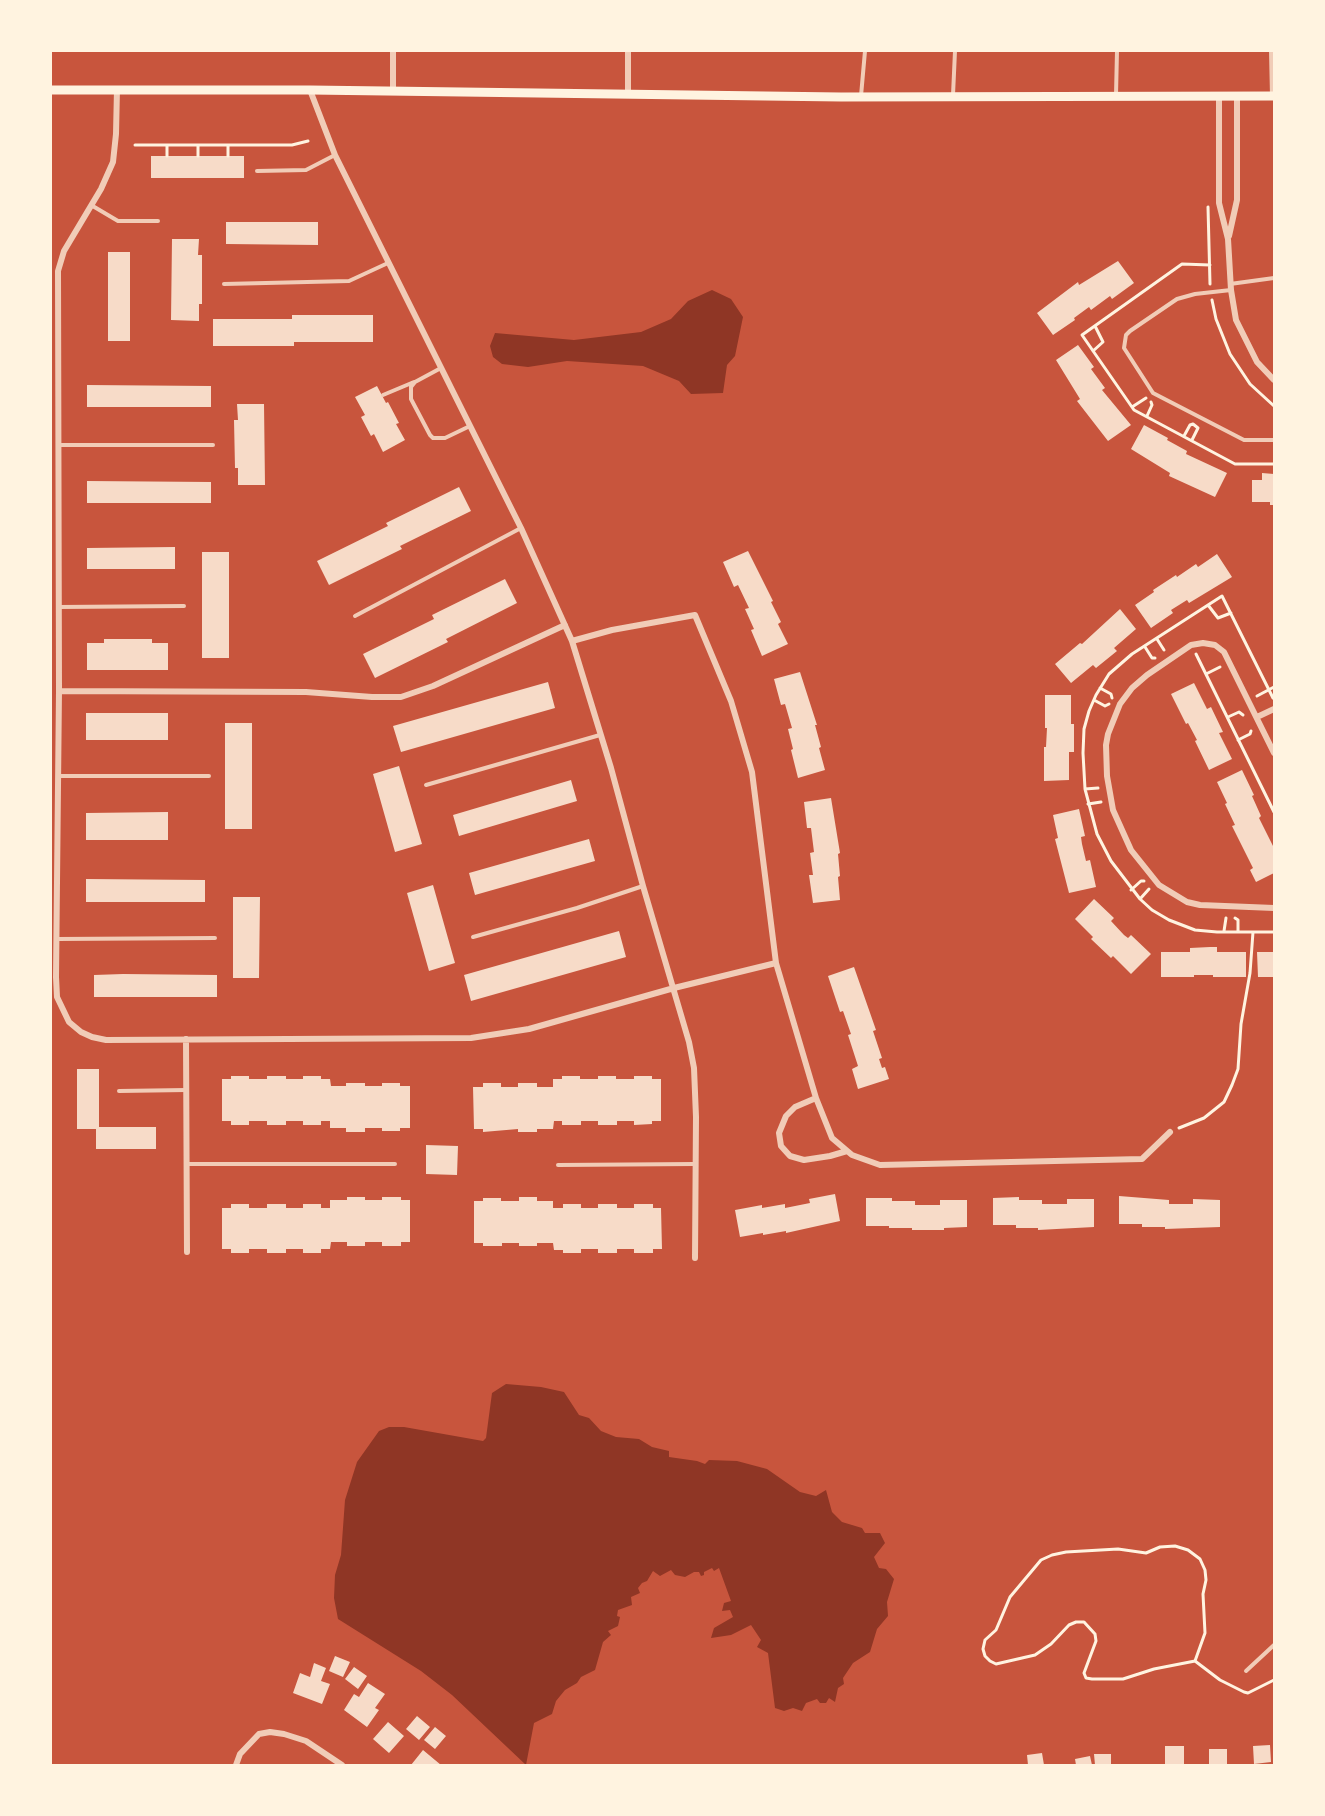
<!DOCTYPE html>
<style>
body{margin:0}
#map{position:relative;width:1325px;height:1816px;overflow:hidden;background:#c8553d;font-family:"Public Sans",sans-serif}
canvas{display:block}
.frame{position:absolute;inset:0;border:52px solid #fff3e0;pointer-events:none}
</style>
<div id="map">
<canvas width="1325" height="1816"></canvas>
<div class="frame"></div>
</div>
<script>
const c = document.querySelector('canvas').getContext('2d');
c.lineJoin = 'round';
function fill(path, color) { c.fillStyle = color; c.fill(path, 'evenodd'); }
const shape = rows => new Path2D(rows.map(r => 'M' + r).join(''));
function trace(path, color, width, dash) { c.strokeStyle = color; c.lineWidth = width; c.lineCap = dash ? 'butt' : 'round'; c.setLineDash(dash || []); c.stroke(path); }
fill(shape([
 [712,290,731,299,743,317,735,356,727,365,723,393,691,394,679,381,643,366,567,361,528,367,502,364,493,357,490,346,495,333,574,340,641,332,671,319,688,301],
 [506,1384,541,1387,564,1392,579,1415,589,1418,601,1431,616,1437,639,1439,652,1447,669,1451,669,1457,697,1461,705,1464,709,1460,737,1461,767,1469,800,1492,816,1496,826,1490,832,1512,842,1522,862,1528,865,1533,880,1533,885,1543,874,1557,879,1568,886,1569,894,1579,887,1602,888,1616,877,1629,870,1652,853,1663,843,1678,844,1684,838,1688,835,1702,829,1698,826,1703,820,1703,817,1699,806,1703,802,1711,793,1708,784,1711,775,1708,768,1653,757,1647,761,1640,751,1625,731,1635,711,1638,714,1628,733,1617,730,1610,722,1611,724,1603,731,1601,719,1568,714,1571,712,1568,704,1572,704,1575,701,1576,699,1572,694,1572,685,1577,675,1575,671,1570,660,1576,653,1571,647,1581,642,1583,638,1588,640,1593,631,1597,632,1605,618,1610,617,1616,620,1617,618,1626,608,1631,611,1635,603,1642,595,1670,581,1677,577,1683,565,1690,556,1701,552,1714,534,1723,526,1765,452,1695,421,1671,338,1619,334,1598,335,1575,341,1555,345,1500,357,1462,379,1431,389,1427,404,1427,483,1441,486,1438,492,1393]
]), '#8f3625');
fill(shape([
 [151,156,244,156,244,178,151,178],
 [226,222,318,222,318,245,226,244],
 [172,239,199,239,198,255,202,255,202,304,199,304,199,321,171,320],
 [108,252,130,252,130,341,108,341],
 [1118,261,1134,283,1112,299,1110,296,1091,310,1089,307,1074,318,1075,320,1053,335,1037,313,1078,282,1079,285],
 [292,315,373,315,373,342,294,342,294,346,213,346,213,319,292,319],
 [1078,345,1094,367,1091,369,1105,388,1102,390,1131,425,1108,441,1077,401,1080,399,1056,360],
 [87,385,211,386,211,407,87,407],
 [377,386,386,403,388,402,399,423,396,424,405,440,383,452,374,434,371,436,361,417,365,415,355,397],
 [237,404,264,404,265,485,238,485,238,468,235,468,234,420,238,420],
 [1144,425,1168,438,1167,440,1187,451,1186,454,1227,473,1215,497,1169,476,1170,473,1131,449],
 [1262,473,1274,474,1274,505,1270,505,1270,502,1252,502,1252,480,1262,480],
 [87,481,211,482,211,503,87,503],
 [459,487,471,511,400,546,402,549,329,585,317,561,388,526,386,523],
 [175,547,175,569,87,569,87,548],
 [748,551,773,601,771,602,781,622,778,624,788,644,762,656,751,630,754,629,745,609,749,608,738,585,734,587,723,562],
 [202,552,229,552,229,658,202,658],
 [1217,554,1232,577,1189,603,1187,600,1171,610,1173,613,1151,628,1135,605,1154,592,1153,590,1176,575,1177,577,1196,564,1198,567],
 [505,579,517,603,446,639,448,642,375,678,363,654,434,619,432,615],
 [1120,609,1136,629,1114,648,1117,651,1096,668,1093,665,1071,683,1055,664,1080,643,1082,644],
 [104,639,152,639,152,643,168,643,168,670,87,670,87,643,104,643],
 [800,672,817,725,815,725,821,747,819,748,825,770,798,778,791,750,793,749,788,729,792,728,785,704,781,705,774,679],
 [548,682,555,708,401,752,393,726],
 [1194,683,1207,709,1211,707,1223,732,1219,733,1232,759,1209,770,1195,741,1197,740,1188,723,1186,724,1171,694],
 [1045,695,1071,695,1071,724,1074,724,1074,752,1069,752,1069,780,1044,781,1044,747,1046,747,1047,728,1045,728],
 [86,713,168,713,168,740,86,740],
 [225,723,252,723,252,829,225,829],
 [399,766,422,844,395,852,373,774],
 [1242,770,1254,795,1252,796,1261,816,1259,818,1274,848,1274,873,1256,882,1250,870,1253,868,1232,826,1235,825,1225,804,1227,803,1217,782],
 [571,780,577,801,459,836,453,815],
 [831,798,840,853,838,854,840,876,838,877,840,900,813,903,809,875,813,875,810,853,814,852,811,828,807,828,804,802],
 [1079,809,1085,836,1081,837,1082,844,1086,861,1090,860,1096,887,1069,893,1055,839,1058,838,1053,815],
 [168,812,168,840,86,840,86,813],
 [589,839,595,861,475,895,469,873],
 [86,879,205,880,205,902,86,902],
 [433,885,455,963,429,971,407,893],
 [233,897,260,897,259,978,233,978],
 [1094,899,1114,918,1111,921,1124,935,1128,938,1131,935,1151,954,1131,974,1113,956,1111,958,1091,939,1093,937,1075,919],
 [619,931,626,957,471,1001,464,975],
 [1210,947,1217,947,1217,952,1246,952,1246,977,1213,977,1213,975,1194,975,1194,977,1161,977,1161,952,1190,952,1190,948],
 [1257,952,1274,952,1274,977,1258,977],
 [854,967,876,1030,873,1031,882,1058,879,1059,882,1068,885,1067,889,1079,858,1089,852,1069,858,1066,848,1035,851,1034,843,1011,840,1012,828,976],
 [123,974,217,975,217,997,94,997,94,975],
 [77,1069,99,1069,99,1127,156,1127,156,1149,96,1149,96,1129,77,1129],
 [231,1076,249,1076,249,1079,267,1079,267,1076,286,1076,286,1079,303,1079,303,1076,321,1076,321,1079,330,1079,331,1086,346,1086,346,1083,365,1083,365,1086,382,1086,382,1083,400,1083,400,1086,410,1086,410,1128,400,1128,400,1131,382,1131,382,1128,365,1128,365,1132,346,1132,346,1128,330,1128,330,1121,321,1121,321,1125,303,1125,303,1121,286,1121,286,1125,267,1125,267,1121,249,1121,249,1125,231,1125,231,1121,222,1121,222,1079,231,1079],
 [562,1076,580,1076,580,1079,598,1079,598,1076,616,1076,616,1079,634,1079,634,1076,652,1076,652,1079,661,1079,661,1121,652,1121,652,1124,634,1125,634,1121,617,1121,617,1125,598,1125,598,1121,581,1121,581,1125,562,1125,562,1121,554,1121,553,1129,537,1129,537,1132,518,1132,518,1129,483,1132,483,1129,474,1129,473,1087,483,1087,483,1083,501,1083,501,1087,518,1087,518,1083,537,1083,537,1087,553,1087,553,1079,562,1079],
 [426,1145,458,1146,457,1175,426,1174],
 [835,1194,840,1221,786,1233,786,1231,763,1235,763,1233,740,1237,735,1210,762,1205,762,1208,785,1204,785,1208,810,1203,809,1199],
 [1119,1196,1169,1200,1169,1204,1193,1204,1193,1199,1220,1200,1220,1227,1165,1229,1165,1227,1142,1227,1142,1224,1119,1224],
 [347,1197,365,1197,365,1200,382,1200,382,1197,401,1197,401,1200,410,1200,410,1242,401,1242,401,1246,382,1246,382,1242,365,1242,365,1246,347,1246,347,1242,331,1242,330,1249,321,1249,321,1253,303,1253,303,1249,286,1249,286,1253,267,1253,267,1249,249,1249,249,1253,231,1253,231,1249,222,1249,222,1208,231,1208,231,1204,249,1204,249,1208,267,1208,267,1204,286,1204,286,1208,303,1208,303,1204,321,1204,321,1208,330,1208,330,1200,347,1200],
 [519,1197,537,1197,537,1201,553,1201,553,1208,563,1208,563,1204,581,1204,581,1208,598,1208,598,1204,617,1204,617,1208,634,1208,634,1204,653,1204,653,1208,661,1208,662,1249,653,1249,653,1253,634,1253,634,1249,617,1249,617,1253,598,1253,598,1249,581,1249,581,1253,563,1253,563,1250,554,1250,553,1243,537,1243,537,1246,519,1246,519,1243,502,1243,502,1246,483,1246,483,1243,474,1243,474,1201,483,1201,483,1198,501,1198,501,1201,519,1201],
 [1019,1197,1019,1200,1042,1200,1042,1204,1067,1204,1067,1199,1094,1199,1094,1227,1038,1230,1038,1228,1016,1228,1016,1225,993,1225,993,1198],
 [866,1198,892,1198,892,1201,915,1201,915,1205,940,1205,940,1200,967,1200,967,1227,944,1228,944,1230,912,1230,912,1228,889,1228,889,1226,866,1226],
 [335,1656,350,1662,343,1677,329,1671],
 [314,1663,326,1668,321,1681,330,1684,322,1704,293,1693,300,1673,310,1677],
 [354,1667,367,1676,358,1689,345,1679],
 [368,1683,385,1694,375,1708,379,1710,367,1727,344,1710,354,1694,359,1697],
 [417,1716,430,1727,419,1740,406,1729],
 [388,1722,404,1736,389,1753,373,1739],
 [435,1727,446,1736,435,1749,424,1740],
 [1270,1745,1271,1762,1254,1764,1253,1746],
 [1165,1746,1184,1746,1184,1764,1165,1764],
 [1209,1749,1227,1749,1227,1765,1209,1765],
 [423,1750,441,1765,411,1765],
 [1042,1753,1044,1765,1028,1765,1027,1755],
 [1094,1754,1111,1754,1111,1765,1095,1765],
 [1090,1756,1092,1765,1076,1765,1075,1759]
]), '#f7dbc8');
trace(shape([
 [135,145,292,145,308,141],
 [167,145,167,156],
 [198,145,198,156],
 [228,145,228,156],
 [1208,207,1210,284],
 [1210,265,1182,264,1082,335,1134,410,1235,464,1274,464],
 [1212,300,1216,319,1230,354,1250,384,1274,406],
 [1093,351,1103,342,1095,326],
 [1132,407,1146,398],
 [1147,416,1152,405,1151,402],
 [1184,436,1190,425,1193,424,1198,428,1192,440],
 [1208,605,1218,618,1231,613],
 [1157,639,1164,650],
 [1145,647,1152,658,1155,658],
 [1196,654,1274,812],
 [1206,674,1220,667],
 [1100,688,1111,694,1112,698],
 [1257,696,1274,687],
 [1273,698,1222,596,1132,654,1109,674,1096,695,1089,711,1084,729,1083,753,1085,789,1097,834,1111,861,1140,899,1152,910,1169,920,1195,930,1217,932,1274,932],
 [1094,700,1105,706,1109,704],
 [1228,717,1239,712,1243,715],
 [1238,740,1250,734,1251,731],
 [1085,789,1098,788],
 [1088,804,1101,802],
 [1131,890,1141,881,1144,881],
 [1140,899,1149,889],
 [1235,918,1238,920,1238,932],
 [1224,931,1226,918],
 [1179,1128,1204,1118,1224,1102,1232,1085,1238,1069,1241,1024,1250,973,1253,932],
 [1195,1661,1205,1633,1203,1594,1206,1580,1205,1570,1200,1559,1188,1550,1175,1546,1160,1547,1146,1553,1118,1549,1066,1552,1052,1555,1041,1560,1010,1597,996,1630,985,1640,983,1649,985,1656,990,1661,996,1664,1035,1655,1051,1644,1069,1625,1076,1622,1084,1622,1095,1634,1096,1641,1084,1673,1086,1678,1092,1679,1123,1679,1154,1669,1195,1661,1220,1680,1244,1692,1248,1693,1274,1680]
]), '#fff3e0', 3);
trace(shape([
 [1271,51,1272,96],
 [953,95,955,51],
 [1116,95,1117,51],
 [861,96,865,51],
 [257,171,306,170,335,155],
 [91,205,118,221,158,221],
 [224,284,349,281,388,263],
 [1230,284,1274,278],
 [1231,290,1195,294,1177,299,1130,331,1126,335,1124,348,1153,393,1244,440,1274,440],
 [441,368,415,382,411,387,411,399,430,435,433,438,445,438,470,426],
 [383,395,414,382],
 [59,445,213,445],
 [59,607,184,606],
 [355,616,521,528],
 [58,776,209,776],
 [426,785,600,735],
 [473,937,577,908,643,886],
 [57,939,215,938],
 [119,1091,186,1090],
 [187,1164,395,1164],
 [558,1165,695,1164],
 [1246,1671,1274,1645]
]), '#f1ccb7', 4);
trace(shape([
 [393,51,393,91],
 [117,89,116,134,113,162,101,189,64,251,58,271,59,691,56,977,57,997,69,1022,81,1032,92,1037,106,1040,471,1038,529,1029,674,988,776,963],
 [310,90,335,155,521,528,572,641,611,768,643,886,689,1042,694,1068,696,1117,695,1258],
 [628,94,628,51],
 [1219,96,1219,203,1228,239,1231,290,1236,320,1257,362,1274,380],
 [1229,236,1237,200,1237,96],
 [572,641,612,630,695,615,731,701,752,772,776,963,816,1098,832,1138,852,1155,880,1165,1142,1159,1170,1132],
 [59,691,306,692,372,697,401,697,433,686,565,625],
 [1257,717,1274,709],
 [1274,753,1224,652,1215,645,1203,643,1191,645,1147,675,1132,688,1120,704,1108,734,1106,745,1107,776,1113,810,1131,850,1159,885,1187,902,1200,905,1274,908],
 [186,1039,187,1252],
 [816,1098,795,1107,786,1116,779,1133,781,1146,790,1156,804,1160,830,1156,847,1151],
 [236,1765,240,1754,259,1734,270,1732,284,1734,306,1741,342,1765]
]), '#f1ccb7', 6);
trace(shape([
 [51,90,310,90,841,97,1274,96]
]), '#fff3e0', 9);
</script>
